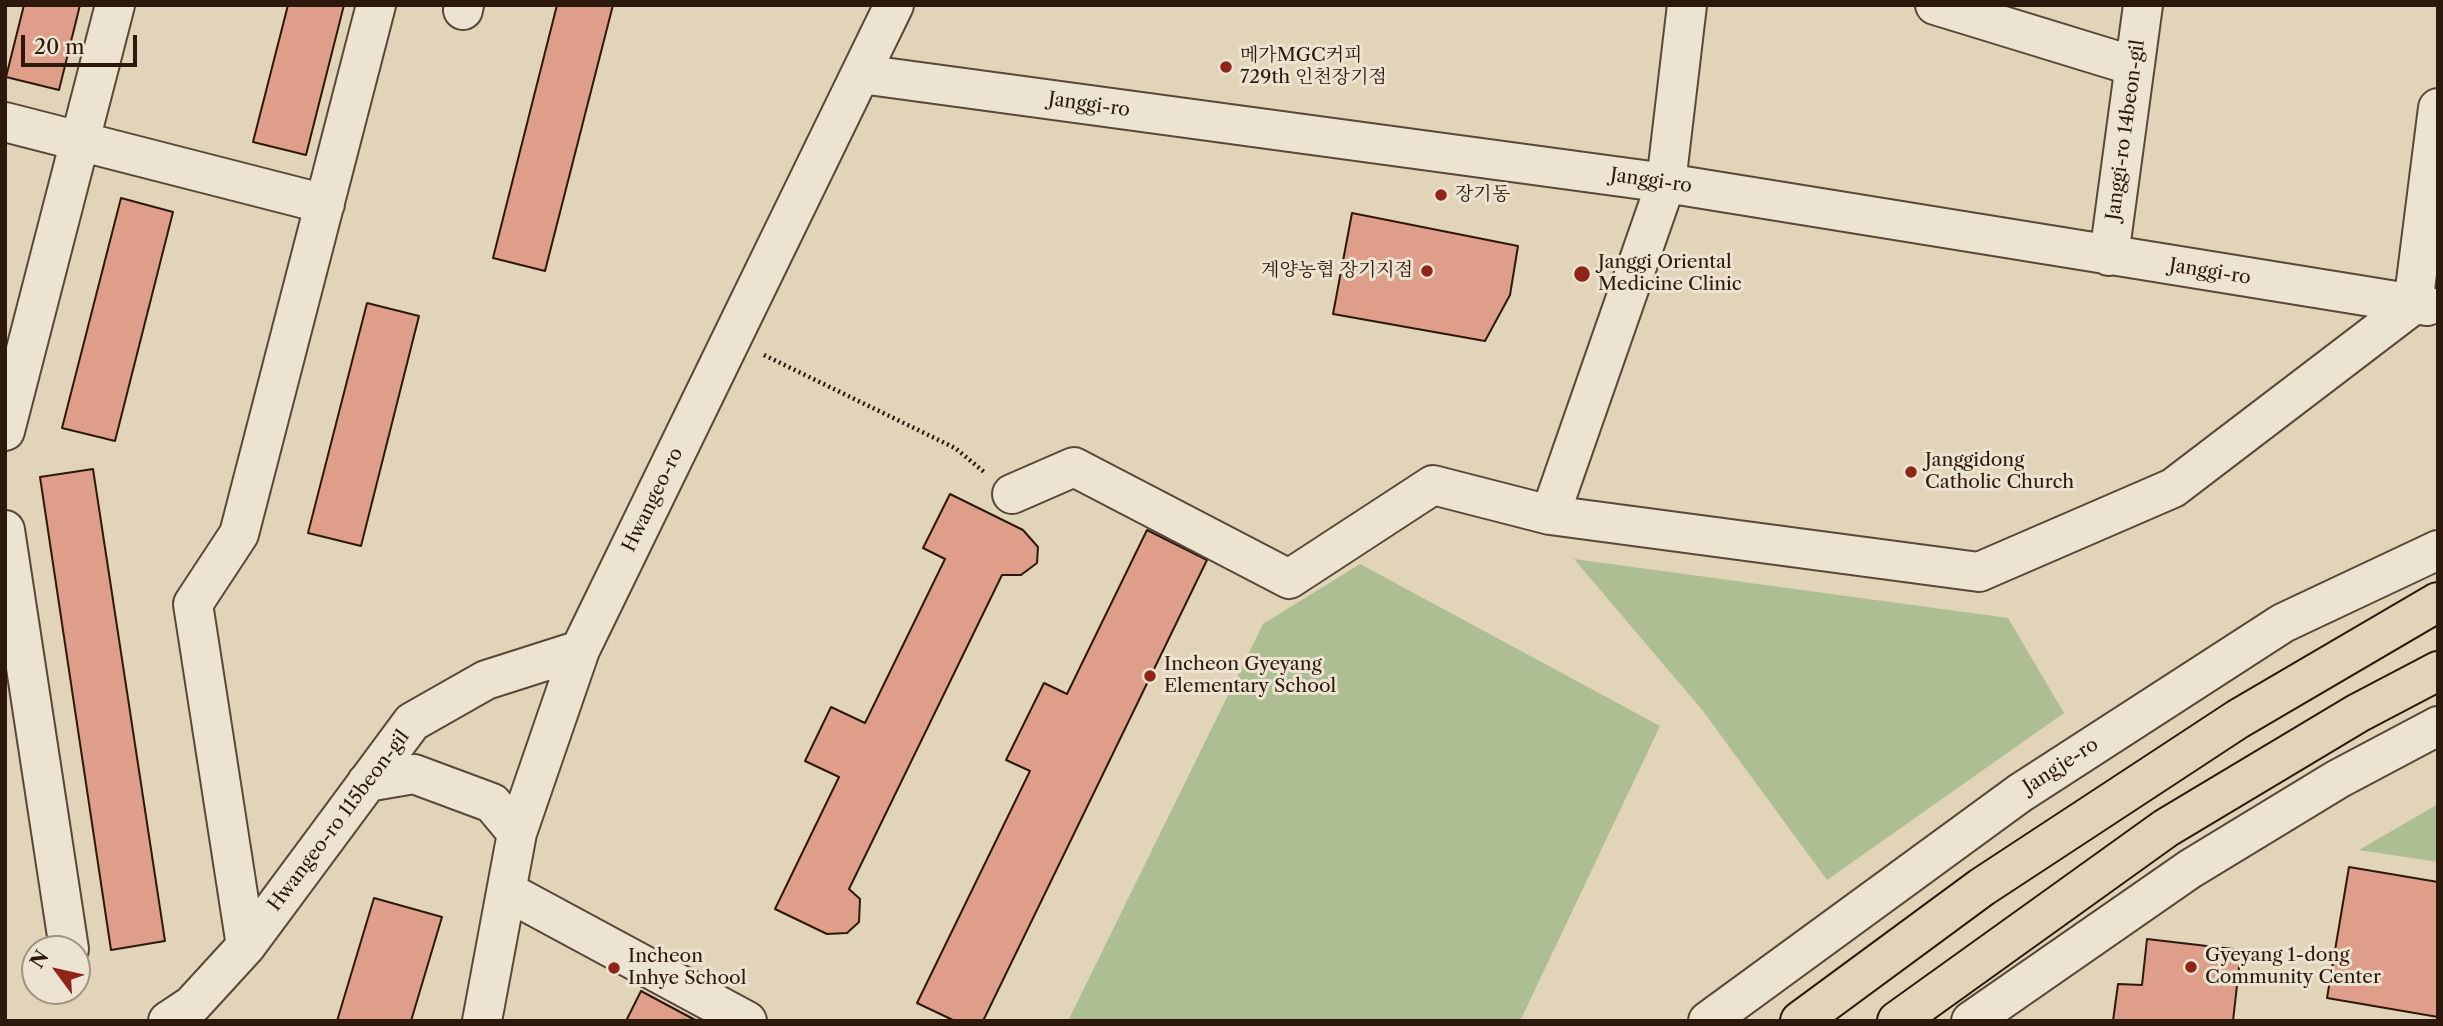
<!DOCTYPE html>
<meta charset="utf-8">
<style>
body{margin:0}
#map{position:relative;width:2443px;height:1026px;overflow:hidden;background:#e1d4b8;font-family:"Libre Caslon Text",serif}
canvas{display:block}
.frame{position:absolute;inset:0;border:7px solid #2c190c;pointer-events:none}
.north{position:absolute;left:21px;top:935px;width:70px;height:70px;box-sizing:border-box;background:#ece3d1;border:2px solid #9f9282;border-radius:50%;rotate:303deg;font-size:19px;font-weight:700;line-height:28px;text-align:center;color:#2c190c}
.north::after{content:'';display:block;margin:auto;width:24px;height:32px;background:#8f2418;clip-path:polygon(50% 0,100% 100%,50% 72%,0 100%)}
.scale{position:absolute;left:21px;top:35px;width:116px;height:32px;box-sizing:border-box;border:4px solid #2c190c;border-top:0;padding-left:9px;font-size:21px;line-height:24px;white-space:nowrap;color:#2c190c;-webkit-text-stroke:5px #ece3d1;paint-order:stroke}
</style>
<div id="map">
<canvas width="2443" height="1026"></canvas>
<div class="frame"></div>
<div class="north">N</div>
<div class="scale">20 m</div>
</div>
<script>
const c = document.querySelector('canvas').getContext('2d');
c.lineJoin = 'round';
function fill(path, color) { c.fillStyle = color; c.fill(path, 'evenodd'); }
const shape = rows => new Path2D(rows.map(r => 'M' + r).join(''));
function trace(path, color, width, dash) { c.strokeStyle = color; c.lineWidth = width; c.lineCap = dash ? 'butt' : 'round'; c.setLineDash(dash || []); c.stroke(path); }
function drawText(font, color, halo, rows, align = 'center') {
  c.font = font + ' "Libre Caslon Text","Noto Serif KR",serif'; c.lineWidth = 6; c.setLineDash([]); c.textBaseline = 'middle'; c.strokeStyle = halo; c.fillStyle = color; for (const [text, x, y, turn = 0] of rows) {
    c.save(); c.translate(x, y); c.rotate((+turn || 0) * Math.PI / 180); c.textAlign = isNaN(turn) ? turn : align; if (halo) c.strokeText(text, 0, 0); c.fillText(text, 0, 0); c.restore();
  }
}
fill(shape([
 [1574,559,2008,618,2064,713,1827,880,1703,711],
 [1360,564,1660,726,1523,1015,1519,1021,1068,1021,1263,624],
 [2438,804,2438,862,2359,850]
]), '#adbe93');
const building = shape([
 [24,5,80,5,59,90,6,77,24,5],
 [288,5,344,5,306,155,253,142,288,5],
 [557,5,613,5,545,271,493,258,557,5],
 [121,198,173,212,115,441,62,428,121,198],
 [1352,213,1518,246,1510,295,1485,341,1333,314,1352,213],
 [367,303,419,316,361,546,308,533,367,303],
 [93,469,165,941,111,950,40,477,93,469],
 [950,494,1023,530,1038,547,1037,563,1021,575,1002,575,849,889,860,899,859,922,847,933,827,934,775,909,839,777,805,761,831,707,865,723,945,559,923,548,950,494],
 [1147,530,1207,560,983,1021,955,1021,917,1003,1030,771,1006,760,1044,683,1067,694,1147,530],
 [2349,867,2438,882,2438,1017,2327,998,2349,867],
 [374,898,442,917,411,1021,337,1021,374,898],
 [2147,939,2241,950,2233,1021,2113,1021,2118,984,2142,985,2147,939],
 [641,991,697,1021,626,1021,641,991]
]);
fill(building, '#de9e89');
trace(building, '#2c190c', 2);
const minor = shape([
 [1935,5,2134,66],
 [463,10,464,5],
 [861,74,1666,183,2427,306],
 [5,122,325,204],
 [2109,256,2143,5],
 [5,431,115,5],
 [1012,494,1074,467,1289,579,1433,485,1550,515,1979,572,2173,488,2413,305,2438,108],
 [1550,515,1666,183,1687,5],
 [5,530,69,949],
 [367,782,414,774,492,803,517,833],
 [508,892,747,1021],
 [246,946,193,604,239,534,376,5],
 [168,1021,192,1005,246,946,412,722,486,680,580,650],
 [482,1021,517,833,580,650,894,5],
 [1708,1021,2020,793,2283,623,2438,550],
 [1971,1021,2190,869,2338,779,2438,726]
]);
const major = shape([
 [1800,1021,1982,887,2238,719,2438,602],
 [1897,1021,2166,828,2358,713,2438,671]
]);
trace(minor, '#594837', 42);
trace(major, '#2c190c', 42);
trace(shape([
 [764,355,955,448,984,472]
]), '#2c190c', 4.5, [2, 3.5]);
trace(minor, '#ece3d1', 38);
trace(major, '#e1d4b8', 38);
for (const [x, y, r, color] of [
 [1226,67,7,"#8f2418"],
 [1441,195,7,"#8f2418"],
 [1427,271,7,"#8f2418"],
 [1582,274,9,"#8f2418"],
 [1911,472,7,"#8f2418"],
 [1150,676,7,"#8f2418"],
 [2191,967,7,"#8f2418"],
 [614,968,7,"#8f2418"]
]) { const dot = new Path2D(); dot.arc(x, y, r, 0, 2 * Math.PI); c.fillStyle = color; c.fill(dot); trace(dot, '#ece3d1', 2.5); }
drawText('19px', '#2c190c', '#ece3d1', [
 ["메가MGC커피",1240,56],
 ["729th 인천장기점",1240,78],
 ["장기동",1455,195],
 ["Janggi Oriental",1598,263],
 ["Medicine Clinic",1598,285],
 ["계양농협 장기지점",1413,271,"right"],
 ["Janggidong",1925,461],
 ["Catholic Church",1925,483],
 ["Incheon Gyeyang",1164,665],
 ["Elementary School",1164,687],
 ["Gyeyang 1-dong",2205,956],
 ["Community Center",2205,978],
 ["Incheon",628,957],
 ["Inhye School",628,979]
], 'left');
drawText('19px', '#2c190c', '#ece3d1', [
 ["Janggi-ro",1089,105,8],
 ["Janggi-ro 14beon-gil",2126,130,-82],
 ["Janggi-ro",1651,181,8],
 ["Janggi-ro",2210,272,9],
 ["Hwangeo-ro",653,500,-64],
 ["Jangje-ro",2061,766,-33],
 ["Hwangeo-ro 115beon-gil",339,821,-53]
]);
</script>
